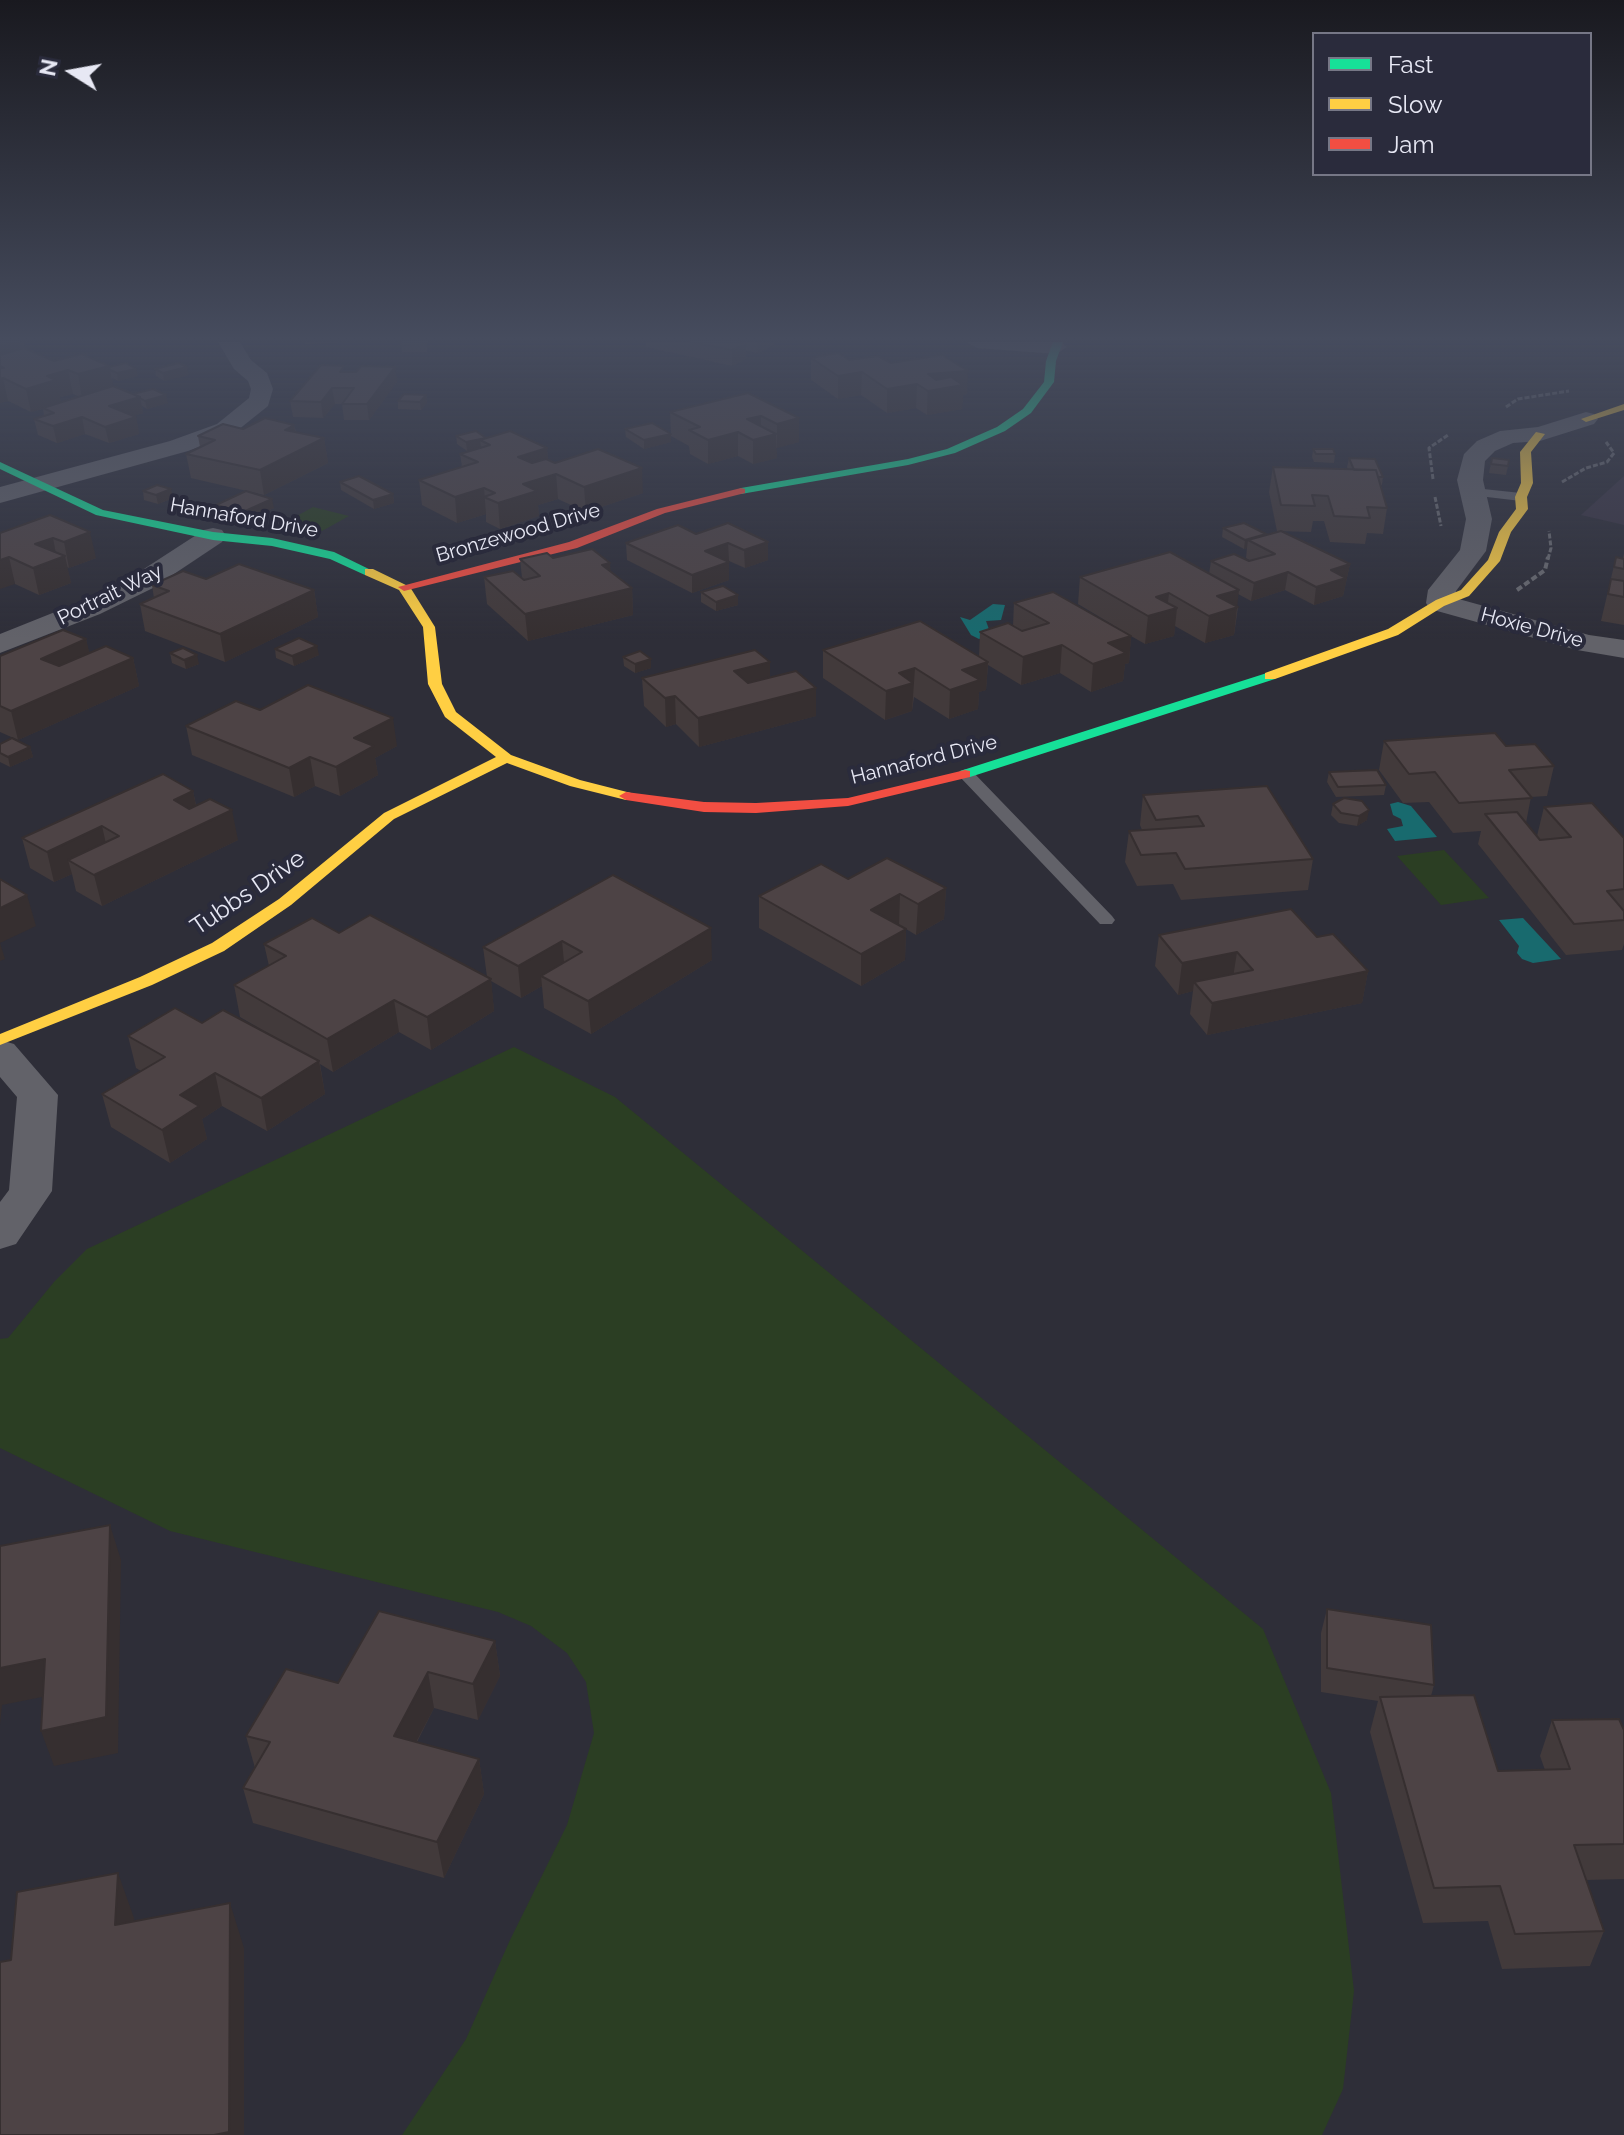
<!DOCTYPE html>
<style>
body{margin:0}
#map{position:relative;width:1624px;height:2135px;overflow:hidden;background:#2e2e38;font-family:Raleway,sans-serif}
canvas{display:block}
.legend{position:absolute;left:1312px;top:32px;width:280px;height:144px;box-sizing:border-box;background:#2a2b3c;border:2px solid #767786;margin:0;padding:10px 14px;list-style:none;font-size:24px;color:#e7e8f4}
.legend li{display:flex;align-items:center;gap:16px;height:40px}
.legend b{width:40px;border:2px solid #767786}
.north{position:absolute;left:32px;top:32px;width:80px;height:80px;-webkit-text-stroke:6px #2a2b3c;paint-order:stroke;rotate:281deg;font-size:22px;font-weight:700;line-height:32px;text-align:center;color:#e7e8f4}
.north::after{content:'';display:block;margin:auto;width:28px;height:36px;background:#e7e8f4;clip-path:polygon(50% 0,100% 100%,50% 72%,0 100%)}
</style>
<div id="map">
<canvas width="1624" height="2135"></canvas>
<ul class="legend">
<li><b style="height:10px;background:#16e098"></b>Fast</li>
<li><b style="height:10px;background:#ffcf43"></b>Slow</li>
<li><b style="height:10px;background:#f24e42"></b>Jam</li>
</ul>
<div class="north">N</div>
</div>
<script>
const c = document.querySelector('canvas').getContext('2d');
c.lineJoin = 'round';
function fill(path, color) { c.fillStyle = color; c.fill(path, 'evenodd'); }
const shape = rows => new Path2D(rows.map(r => 'M' + r).join(''));
function trace(path, color, width, dash) { c.strokeStyle = color; c.lineWidth = width; c.lineCap = dash ? 'butt' : 'round'; c.setLineDash(dash || []); c.stroke(path); }
function drawText(font, color, halo, rows, align = 'center') {
  c.font = font + ' Raleway,sans-serif'; c.lineWidth = 8; c.setLineDash([]); c.textBaseline = 'middle'; c.strokeStyle = halo; c.fillStyle = color; for (const [text, x, y, turn = 0] of rows) {
    c.save(); c.translate(x, y); c.rotate((+turn || 0) * Math.PI / 180); c.textAlign = isNaN(turn) ? turn : align; if (halo) c.strokeText(text, 0, 0); c.fillText(text, 0, 0); c.restore();
  }
}
fill(shape([
 [1624,476,1624,525,1581,515]
]), '#3a3544');
fill(shape([
 [313,507,349,516,322,531,286,522],
 [1444,850,1489,898,1441,905,1397,856],
 [514,1047,615,1097,1263,1629,1331,1793,1354,1991,1343,2089,1322,2135,402,2135,466,2039,510,1940,567,1825,594,1733,586,1682,567,1653,531,1626,498,1612,170,1531,0,1448,0,1339,8,1338,54,1282,87,1249]
]), '#2b3e23');
fill(shape([
 [993,604,1005,605,1001,620,986,621,991,635,979,639,971,635,960,617,970,620],
 [1398,802,1411,806,1437,837,1395,841,1387,829,1403,826,1401,819,1393,815,1390,804],
 [1523,918,1561,959,1533,963,1522,959,1517,953,1519,946,1499,920]
]), '#186a6e');
trace(shape([
 [1506,407,1518,399,1569,391],
 [1433,479,1429,448,1448,435],
 [1562,482,1586,468,1607,462,1614,453,1606,442],
 [1435,497,1441,526],
 [1548,559,1551,548,1549,531]
]), '#696a70', 3, [5, 2]);
trace(shape([
 [1517,590,1545,570,1548,557]
]), '#696a70', 4, [6, 3]);
fill(shape([
 [1474,488,1521,493,1527,497,1521,501,1470,495,1470,489,1474,488],
 [966,769,972,771,1112,916,1115,920,1112,924,1100,924,960,777,960,771,966,769]
]), '#626269');
fill(shape([
 [218,342,240,342,251,360,267,373,273,389,268,406,233,434,188,451,0,503,0,487,170,441,217,424,249,398,251,389,248,381,234,369,218,342],
 [966,342,1061,342,1067,347,1056,354,977,348,966,342],
 [1586,412,1594,414,1598,419,1594,424,1540,441,1513,443,1495,451,1485,461,1483,480,1492,519,1486,551,1456,591,1455,598,1589,635,1624,640,1624,658,1577,650,1430,609,1426,603,1428,590,1460,550,1466,519,1457,480,1464,454,1477,441,1500,431,1538,427,1586,412],
 [213,528,222,530,226,536,222,542,153,588,100,614,0,653,0,634,80,602,133,576,204,530,213,528],
 [0,1040,14,1044,58,1095,52,1191,16,1244,0,1249,0,1202,9,1190,17,1097,0,1077,0,1040]
]), '#626269');
fill(shape([
 [1053,342,1063,342,1056,361,1054,382,1031,413,1005,431,955,453,908,465,741,494,735,491,741,488,908,459,947,449,997,427,1023,409,1044,382,1046,361,1053,342],
 [0,462,103,510,213,532,272,538,334,552,375,572,365,575,330,559,272,546,213,540,96,515,0,469,0,462],
 [1270,672,1277,676,1275,679,970,777,960,777,958,774,960,771,1270,672]
]), '#16e098');
fill(shape([
 [1624,404,1624,410,1586,422,1581,419,1624,404],
 [1536,432,1545,434,1531,452,1533,483,1527,497,1528,509,1511,532,1500,561,1469,596,1444,606,1398,635,1275,679,1265,679,1265,673,1388,629,1436,600,1461,590,1488,560,1499,532,1516,509,1515,497,1521,483,1520,452,1536,432],
 [365,569,373,569,410,587,435,627,442,684,456,712,511,755,580,780,631,793,631,799,626,800,570,786,507,763,394,819,291,905,224,951,152,985,0,1045,0,1034,140,977,212,943,279,899,384,813,496,757,445,717,428,684,423,627,399,590,365,575,365,569]
]), '#ffcf43');
fill(shape([
 [741,488,745,489,745,493,665,513,577,548,404,591,398,587,569,542,657,509,741,488],
 [965,770,970,771,970,777,848,806,756,813,704,812,626,800,619,796,626,792,704,802,756,803,848,798,965,770]
]), '#f24e42');
fill(shape([
 [0,342,25,349,54,361,109,367,138,376,118,381,112,378,113,387,133,394,168,403,147,409,142,406,143,413,133,416,136,417,139,434,109,443,85,434,57,443,38,435,34,419,44,416,43,409,31,412,8,401,0,403],
 [73,394,80,397,61,403,60,397],
 [305,342,338,342,338,343,305,344],
 [427,342,427,352,402,352,401,345],
 [646,342,774,342,774,345,758,353,746,351,746,359,732,366,646,347],
 [811,358,891,363,967,394,963,395,962,409,927,415,916,408,887,413,861,395,838,399,811,380],
 [395,367,397,382,369,420,344,420,342,404,335,404,323,418,293,417,290,401,345,372,356,372],
 [155,369,189,375,164,381,156,376],
 [748,393,799,442,776,448,777,458,753,464,738,456,708,464,690,454,689,446,671,436,670,412],
 [426,395,427,403,421,410,398,409,398,401],
 [294,425,296,432,324,438,328,463,264,495,191,478,186,454,200,447,198,436,243,429],
 [625,429,671,442,644,449,626,437],
 [456,436,486,438,547,448,548,460,643,493,586,512,558,499,538,505,539,516,500,529,486,522,486,514,457,523,422,505,419,480,462,467,460,454,481,448,467,451,457,444],
 [1313,449,1335,454,1334,463,1314,462,1312,457],
 [1349,458,1383,477,1382,485,1380,485,1387,508,1383,534,1367,533,1365,544,1330,542,1324,521,1313,521,1311,532,1277,531,1269,492,1273,467,1348,469,1347,467],
 [1492,458,1508,466,1506,475,1489,473],
 [340,482,393,494,394,503,374,509,341,490],
 [143,491,173,498,158,504,144,500],
 [216,505,274,508,244,521,218,513],
 [50,515,96,558,69,568,67,567,71,583,39,595,15,584,0,533],
 [1223,528,1266,534,1350,564,1343,596,1314,605,1285,590,1251,601,1238,594,1236,607,1238,607,1234,635,1205,643,1175,626,1174,636,1145,644,1131,636,1129,663,1125,664,1123,681,1091,692,1060,673,1021,685,988,665,986,690,979,692,978,709,949,719,914,697,912,711,885,720,823,678,823,650,979,656,980,632,1013,626,1014,603,1128,634,1078,604,1080,577,1209,574,1211,561,1251,561,1246,558,1247,548,1244,549,1222,537],
 [696,534,768,542,768,560,745,568,729,561,727,561,729,562,729,580,692,593,627,560,626,543],
 [1624,553,1624,625,1601,621,1616,557,1623,558],
 [553,558,611,571,632,588,633,615,528,641,487,604,484,577,522,578,520,559],
 [206,579,314,590,318,617,225,662,145,631,140,604,154,598,152,585],
 [701,592,738,605,716,611,701,602],
 [86,639,89,653,133,658,139,686,18,740,0,732,0,656],
 [275,649,319,655,294,666,276,658],
 [170,653,199,664,186,669,172,663],
 [623,657,651,659,651,668,635,673,624,666],
 [770,662,770,678,816,688,816,716,699,747,676,724,666,727,644,706,642,678,670,671],
 [260,710,397,746,375,758,378,775,340,796,315,786,294,797,192,755,186,726],
 [1384,741,1506,746,1554,766,1547,796,1531,797,1526,823,1537,836,1544,807,1624,838,1624,944,1622,950,1566,955,1478,844,1481,831,1453,833,1429,802,1403,803,1379,770],
 [0,744,30,747,33,757,10,767,0,762],
 [1329,772,1386,785,1384,795,1336,797,1327,782],
 [193,791,196,805,238,840,102,906,76,891,72,874,54,882,30,868,22,838],
 [1143,795,1313,859,1308,890,1181,900,1173,884,1137,886,1125,862,1129,831,1142,830,1140,825],
 [1333,804,1367,820,1357,826,1339,823,1331,815],
 [613,875,712,960,591,1034,544,1008,542,986,521,998,491,981,494,1011,431,1050,399,1032,333,1072,320,1064,325,1094,267,1131,222,1106,202,1119,207,1139,170,1163,111,1127,102,1094,141,1071,136,1068,128,1036,202,1023,281,1041,240,1017,234,985,269,966,264,944,339,933,487,977,483,947],
 [848,879,946,888,944,919,916,935,906,929,905,960,861,986,759,928,759,896],
 [1159,935,1317,937,1368,971,1362,1003,1207,1035,1190,1014,1193,991,1178,995,1155,966],
 [1327,1609,1434,1685,1431,1696,1498,1771,1545,1770,1540,1756,1552,1720,1624,1730,1624,1879,1586,1880,1604,1931,1590,1966,1502,1969,1488,1921,1423,1923,1370,1732,1378,1701,1321,1692,1321,1633],
 [495,1641,500,1676,478,1720,434,1708,417,1742,479,1759,484,1794,444,1878,253,1823,243,1788,255,1768,246,1736,338,1683]
]), '#423a3b');
fill(shape([
 [19,342,24,342,27,356,0,361,0,345],
 [757,342,774,342,774,345,758,353],
 [746,344,746,359,732,366,732,350],
 [109,366,114,389,82,398,78,374],
 [187,367,189,375,164,381,163,373],
 [395,367,397,382,369,420,367,404],
 [136,369,138,376,118,381,117,373],
 [68,370,73,394,60,397,61,404,31,412,26,389,47,376],
 [968,371,967,394,963,395,962,409,927,415,928,374],
 [862,372,861,395,838,399,838,376],
 [0,373,3,378,8,401,0,403],
 [917,384,916,408,887,413,887,389],
 [332,388,335,404,323,418,321,402],
 [166,395,168,403,147,409,145,401],
 [426,395,427,403,421,410,420,402],
 [140,397,143,413,112,423,109,406],
 [761,416,761,438,776,434,777,458,753,464,753,440,747,419],
 [82,417,85,434,57,443,53,426],
 [136,417,139,434,109,443,105,427],
 [799,418,799,442,777,448,777,424],
 [294,425,298,449,285,430],
 [738,432,738,456,708,464,708,440],
 [671,434,671,442,644,449,644,440],
 [324,438,328,463,264,495,260,470],
 [486,438,480,440,481,448,467,451,466,442],
 [547,448,549,473,518,457],
 [642,468,643,493,586,512,584,487],
 [556,474,558,499,538,505,539,516,500,529,498,503,523,484],
 [484,488,486,514,457,523,455,497],
 [171,489,173,498,158,504,156,495],
 [393,494,394,503,374,509,373,500],
 [272,499,274,508,244,521,243,512],
 [90,532,96,558,69,568,64,542],
 [1266,534,1248,540,1247,548,1244,549,1245,540],
 [53,538,57,559,65,556,71,583,39,595,33,568,35,544],
 [768,542,768,560,745,568,744,550],
 [728,543,729,561,706,569,705,551],
 [9,557,15,584,0,589,0,560],
 [729,562,729,580,692,593,692,575],
 [610,563,612,589,602,565],
 [1350,564,1343,596,1314,605,1316,587,1331,570],
 [1288,572,1285,590,1251,601,1254,583],
 [632,588,633,615,528,641,525,614],
 [314,590,318,617,225,662,220,634],
 [1239,590,1234,635,1205,643,1209,616,1217,596],
 [1169,593,1167,611,1177,608,1174,636,1145,644,1148,616,1156,597],
 [738,595,738,605,716,611,716,602],
 [1131,636,1129,663,1125,664,1123,681,1091,692,1093,664,1108,643],
 [86,639,93,667,48,687,41,659],
 [1062,645,1060,673,1021,685,1023,657],
 [317,646,319,655,294,666,292,656],
 [197,655,199,664,186,669,184,660],
 [133,658,139,686,18,740,11,711],
 [651,659,651,668,635,673,635,664],
 [770,662,770,690,734,699,734,671],
 [988,662,986,690,979,692,978,709,949,719,950,690,962,670],
 [915,668,912,711,885,720,886,691,899,673],
 [816,688,816,716,699,747,698,718],
 [675,696,676,724,666,727,665,698],
 [393,718,397,746,375,758,378,775,340,796,336,767,354,738],
 [30,747,33,757,10,767,8,757],
 [310,757,315,786,294,797,289,768],
 [193,791,199,821,174,800],
 [232,810,238,840,102,906,94,875],
 [1369,810,1367,820,1357,826,1359,816],
 [102,826,109,857,68,860,72,874,54,882,47,852],
 [946,888,944,919,916,935,918,904],
 [900,894,899,925,871,910],
 [27,895,36,926,0,943,5,959,0,961,0,908],
 [711,928,712,960,591,1034,588,1001],
 [906,929,905,960,861,986,861,954],
 [562,941,565,973,541,976,542,986,521,998,518,966],
 [1237,952,1232,984,1194,982,1193,991,1178,995,1182,963],
 [1368,971,1362,1003,1207,1035,1212,1003],
 [491,979,494,1011,431,1050,427,1017],
 [394,1000,399,1032,333,1072,327,1039],
 [319,1061,325,1094,267,1131,261,1098],
 [215,1073,222,1106,202,1119,207,1139,170,1163,162,1130,180,1095],
 [110,1525,121,1560,118,1753,54,1766,41,1731],
 [495,1641,500,1676,478,1720,473,1684],
 [45,1659,57,1694,2,1705,0,1725,0,1668],
 [428,1672,434,1708,401,1771,394,1736],
 [479,1759,484,1794,444,1878,437,1842],
 [118,1873,134,1918,131,1970,115,1925],
 [230,1903,244,1948,244,2135,214,2135]
]), '#362f30');
const building = shape([
 [0,342,19,342,0,345,0,342],
 [402,342,427,342,426,344,401,345,402,342],
 [691,342,736,342,746,344,732,350,691,342],
 [24,348,54,361,82,354,109,366,78,374,68,370,47,376,56,380,26,389,3,378,0,379,0,368,4,368,0,366,0,355,24,348],
 [838,353,849,360,878,356,891,363,942,355,968,371,928,374,936,380,951,377,963,385,928,391,917,384,887,389,862,372,838,376,811,358,838,353],
 [126,363,136,369,117,373,110,370,109,367,126,363],
 [179,363,187,367,163,373,155,369,179,363],
 [321,365,344,366,340,372,356,372,361,366,395,367,367,404,342,404,354,388,332,388,321,402,290,401,321,365],
 [113,386,140,397,109,406,136,417,105,427,82,417,53,426,34,419,54,413,43,408,113,386],
 [153,389,166,395,145,401,133,394,153,389],
 [748,393,799,418,777,424,761,416,747,419,776,434,753,440,738,432,708,440,689,430,700,427,670,412,748,393],
 [404,394,426,395,420,402,398,401,404,394],
 [265,418,294,425,285,430,324,438,260,470,186,454,215,440,198,436,223,424,243,429,265,418],
 [652,423,671,434,644,440,625,429,652,423],
 [476,431,486,438,466,442,456,436,476,431],
 [510,431,547,448,518,457,532,463,546,459,555,463,598,449,642,468,584,487,556,474,523,484,537,491,498,503,484,497,495,493,484,488,455,497,419,480,478,462,460,454,490,445,480,440,510,431],
 [1313,449,1333,449,1335,454,1316,454,1313,449],
 [1349,458,1375,459,1383,477,1378,477,1376,470,1354,470,1349,458],
 [1492,458,1509,460,1508,466,1491,464,1492,458],
 [1273,467,1376,470,1387,508,1367,507,1370,518,1334,516,1328,496,1312,495,1315,506,1281,505,1273,467],
 [359,476,393,494,373,500,340,482,359,476],
 [157,485,171,489,156,495,143,491,157,485],
 [246,491,272,499,243,512,216,505,246,491],
 [50,515,90,532,64,542,53,538,35,544,65,556,33,568,9,557,0,560,0,533,50,515],
 [728,523,768,542,744,550,728,543,705,551,729,562,692,575,626,543,678,525,696,534,728,523],
 [1244,523,1266,534,1245,540,1223,528,1244,523],
 [1281,531,1350,564,1331,570,1346,578,1316,587,1288,572,1254,583,1211,561,1234,554,1249,561,1275,554,1248,540,1281,531],
 [592,549,610,563,602,565,632,588,525,614,484,577,513,571,524,580,540,576,520,559,547,553,553,558,592,549],
 [1170,552,1239,590,1217,596,1238,607,1209,616,1169,593,1156,597,1177,608,1148,616,1080,577,1170,552],
 [1616,557,1624,559,1624,569,1614,567,1616,557],
 [239,564,314,590,220,634,140,604,169,591,152,585,183,571,206,579,239,564],
 [1611,579,1624,581,1624,597,1608,594,1611,579],
 [723,586,738,595,716,602,701,592,723,586],
 [1053,592,1131,636,1108,643,1126,653,1093,664,1062,645,1023,657,980,632,1008,623,1022,631,1049,623,1014,603,1053,592],
 [920,621,988,662,962,670,980,680,950,690,915,668,899,673,913,683,886,691,823,650,920,621],
 [63,630,86,639,41,659,59,666,106,646,133,658,11,711,0,706,0,656,63,630],
 [299,638,317,646,292,656,275,649,299,638],
 [183,648,197,655,184,660,170,653,183,648],
 [755,650,770,662,734,671,748,683,796,671,816,688,698,718,675,696,665,698,642,678,755,650],
 [640,651,651,659,635,664,623,657,640,651],
 [308,685,393,718,354,738,374,746,336,767,310,757,289,768,186,726,236,701,260,710,308,685],
 [1495,733,1506,746,1535,744,1554,766,1509,770,1532,798,1459,803,1435,772,1409,774,1384,741,1495,733],
 [12,738,30,747,8,757,0,753,0,744,12,738],
 [1377,770,1386,785,1338,787,1329,772,1377,770],
 [163,774,193,791,174,800,189,809,210,799,232,810,94,875,68,860,119,836,102,826,47,852,22,838,163,774],
 [1267,786,1313,859,1185,869,1176,853,1141,855,1129,831,1204,826,1198,816,1156,820,1143,795,1267,786],
 [1344,798,1362,801,1369,810,1359,816,1341,813,1333,804,1344,798],
 [1592,803,1624,838,1624,889,1607,891,1624,911,1624,920,1574,924,1485,814,1517,812,1540,840,1571,837,1544,807,1592,803],
 [887,858,946,888,918,904,900,894,871,910,906,929,861,954,759,896,821,864,848,879,887,858],
 [613,875,711,928,588,1001,541,976,582,952,562,941,518,966,483,947,613,875],
 [0,879,27,895,0,908,0,879],
 [1291,909,1317,937,1333,934,1368,971,1212,1003,1194,982,1253,970,1237,952,1182,963,1159,935,1291,909],
 [370,915,491,979,427,1017,394,1000,327,1039,234,985,286,956,264,944,312,918,339,933,370,915],
 [175,1008,202,1023,223,1010,319,1061,261,1098,215,1073,180,1095,199,1106,162,1130,102,1094,165,1057,128,1036,175,1008],
 [110,1525,106,1717,41,1731,45,1659,0,1668,0,1546,110,1525],
 [1327,1609,1431,1625,1434,1685,1327,1668,1327,1609],
 [379,1611,495,1641,473,1684,428,1672,394,1736,479,1759,437,1842,243,1788,270,1742,246,1736,286,1669,338,1683,379,1611],
 [1474,1695,1498,1771,1570,1769,1552,1720,1619,1719,1624,1730,1624,1844,1574,1845,1604,1931,1515,1934,1500,1886,1434,1888,1380,1697,1474,1695],
 [118,1873,115,1925,230,1903,229,2132,214,2135,0,2135,0,1962,11,1960,17,1892,118,1873]
]);
fill(building, '#4d4345');
trace(building, '#362f30', 2);
const sky = c.createLinearGradient(0, 0, 0, 640);
sky.addColorStop(0, '#19191f');
sky.addColorStop(0.53, '#464c5e');
sky.addColorStop(1, '#464c5e00');
c.fillStyle = sky;
c.fillRect(0, 0, 1624, 640);
drawText('20px', '#e7e8f4', '#2a2b3c', [
 ["Hannaford Drive",244,518,10],
 ["Bronzewood Drive",518,533,-16],
 ["Portrait Way",110,595,-26],
 ["Hoxie Drive",1532,628,15],
 ["Hannaford Drive",924,760,-14]
]);
drawText('24px', '#e7e8f4', '#2a2b3c', [
 ["Tubbs Drive",248,893,-34]
]);
</script>
